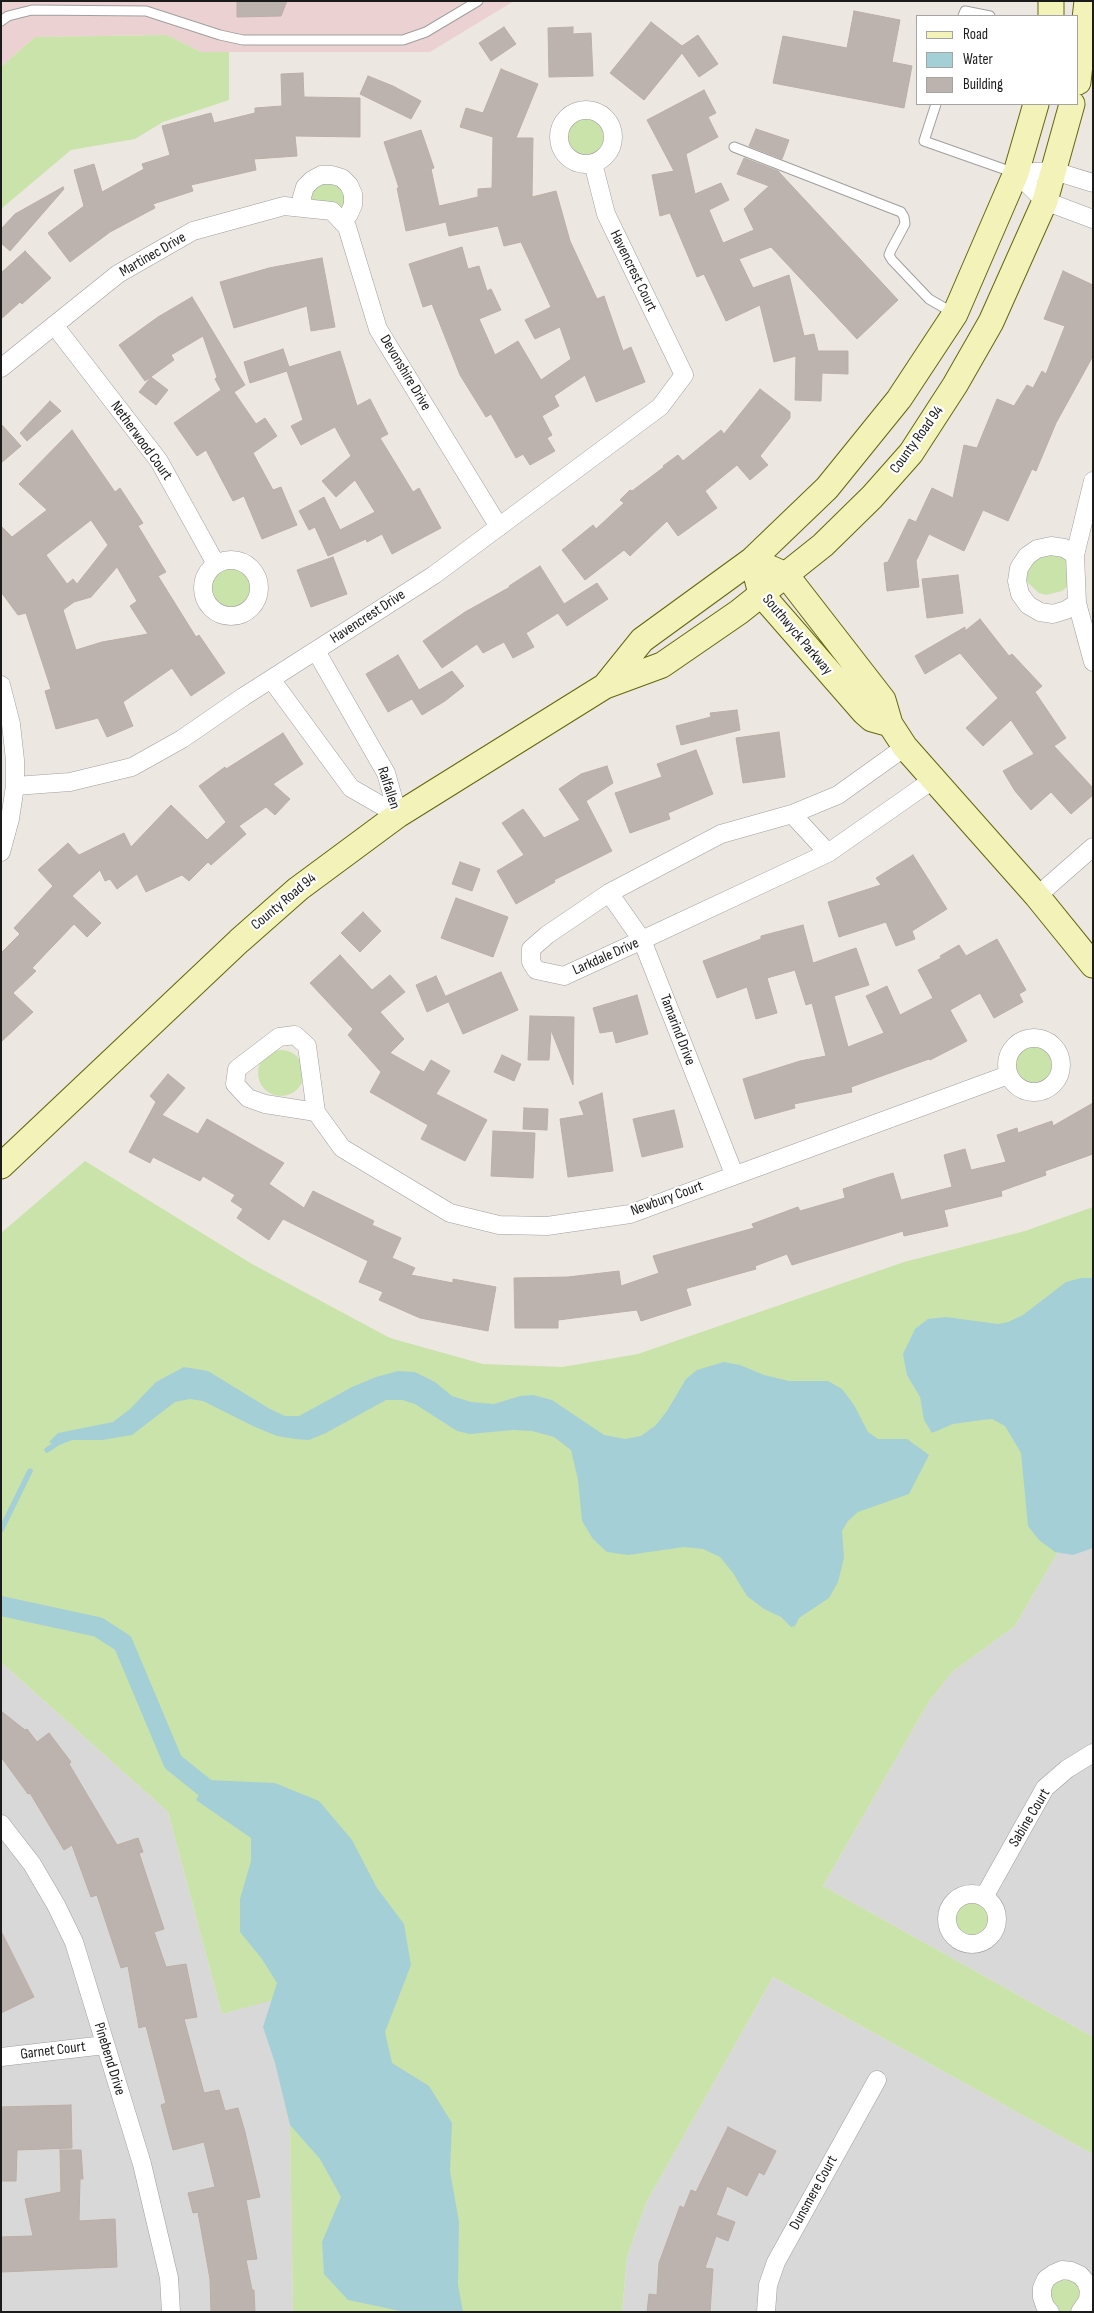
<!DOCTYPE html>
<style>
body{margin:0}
#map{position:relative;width:1094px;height:2313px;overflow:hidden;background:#ece8e1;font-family:"Sofia Sans Condensed",sans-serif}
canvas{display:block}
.frame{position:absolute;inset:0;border:2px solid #1b1b1b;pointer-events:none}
.legend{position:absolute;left:916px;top:15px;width:162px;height:90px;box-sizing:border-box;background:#fff;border:1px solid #a4a4a4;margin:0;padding:6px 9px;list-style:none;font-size:15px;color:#1b1b1b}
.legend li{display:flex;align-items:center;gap:10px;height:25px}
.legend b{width:25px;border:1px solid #a4a4a4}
</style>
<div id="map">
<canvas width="1094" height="2313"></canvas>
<div class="frame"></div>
<ul class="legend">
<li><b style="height:6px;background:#f3f2b8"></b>Road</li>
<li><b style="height:14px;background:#a5cfd7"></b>Water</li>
<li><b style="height:14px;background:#bcb3ae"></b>Building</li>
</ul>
</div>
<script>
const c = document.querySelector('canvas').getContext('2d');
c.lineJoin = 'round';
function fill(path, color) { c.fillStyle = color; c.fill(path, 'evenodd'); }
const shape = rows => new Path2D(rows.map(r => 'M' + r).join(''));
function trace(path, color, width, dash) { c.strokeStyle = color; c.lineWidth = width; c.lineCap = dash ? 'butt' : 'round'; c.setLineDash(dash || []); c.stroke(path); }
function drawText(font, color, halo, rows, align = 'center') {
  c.font = font + ' "Sofia Sans Condensed",sans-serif'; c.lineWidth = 4.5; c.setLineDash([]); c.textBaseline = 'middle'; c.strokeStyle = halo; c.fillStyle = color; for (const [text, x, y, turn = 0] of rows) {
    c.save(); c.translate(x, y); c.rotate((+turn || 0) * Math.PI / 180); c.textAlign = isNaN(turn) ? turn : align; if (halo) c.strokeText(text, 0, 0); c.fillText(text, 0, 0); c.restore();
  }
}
fill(shape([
 [1093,1491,1093,2037,823,1886,928,1703,952,1672,1015,1626],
 [1,1662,168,1812,222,2014,288,1995,293,2312,1,2312],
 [773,1977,1093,2154,1093,2312,622,2312,627,2257,646,2203]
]), '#d9d8d8');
fill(shape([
 [1,1,514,1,430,52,201,52,167,35,35,37,1,67]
]), '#ecd1d2');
fill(shape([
 [167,35,201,52,229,52,229,100,163,122,135,139,71,150,1,209,1,67,35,37],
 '562 139a24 24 0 1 1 48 0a24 24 0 1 1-48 0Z',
 [344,171,346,212,312,203,309,196,311,182],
 [1037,550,1066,555,1068,586,1062,591,1046,595,1039,593,1028,583,1025,576,1027,561],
 '211 591a24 24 0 1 1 48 0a24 24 0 1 1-48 0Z',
 '1012 1064a24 24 0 1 1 48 0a24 24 0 1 1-48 0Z',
 '258 1073a23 23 0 1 1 46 0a23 23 0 1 1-46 0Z',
 [85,1161,252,1264,390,1338,483,1364,562,1367,638,1354,904,1262,1025,1231,1093,1207,1093,1491,1015,1626,952,1672,928,1703,823,1886,1093,2037,1093,2154,773,1977,646,2203,627,2257,622,2312,293,2312,288,1996,222,2014,168,1812,1,1662,1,1233],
 '947 1917a24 24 0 1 1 48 0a24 24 0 1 1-48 0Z',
 [1058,2271,1084,2286,1078,2312,1045,2312,1040,2284]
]), '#cae3aa');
fill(shape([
 [1081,1278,1093,1278,1093,1548,1073,1555,1055,1552,1039,1540,1028,1526,1021,1453,1005,1426,992,1419,982,1420,953,1424,932,1433,924,1420,920,1397,907,1375,903,1354,915,1329,928,1319,946,1317,998,1324,1008,1322,1023,1315,1066,1282],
 [724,1362,740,1365,764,1375,789,1381,828,1381,842,1389,854,1405,868,1432,878,1439,907,1439,929,1455,909,1494,858,1512,848,1521,842,1531,844,1558,838,1582,829,1598,799,1618,795,1626,791,1627,781,1617,764,1609,747,1596,733,1573,720,1557,703,1549,684,1547,628,1555,607,1552,593,1539,582,1521,578,1480,571,1450,554,1437,532,1431,513,1430,470,1434,457,1431,415,1404,402,1400,386,1400,326,1433,309,1440,295,1439,277,1436,255,1427,203,1401,190,1399,175,1402,132,1435,102,1440,72,1440,57,1446,49,1442,58,1433,113,1422,130,1409,156,1382,184,1367,208,1371,270,1409,285,1416,299,1416,352,1387,376,1377,398,1371,415,1372,435,1382,452,1396,471,1402,494,1404,520,1396,533,1395,552,1400,604,1435,625,1439,641,1436,656,1425,667,1411,686,1379,697,1370],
 [208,1780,275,1783,319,1801,352,1840,377,1888,404,1924,411,1965,385,2032,392,2063,429,2086,452,2123,450,2171,459,2222,458,2285,463,2312,405,2312,348,2300,324,2274,322,2242,341,2197,320,2159,290,2125,275,2063,263,2027,277,1983,262,1959,240,1932,240,1899,251,1861,251,1838,196,1800]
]), '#a5cfd7');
trace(shape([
 [47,1450,59,1442],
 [1,1530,30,1471]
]), '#a5cfd7', 5.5);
trace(shape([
 [1,1606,98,1627,123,1643,173,1762,224,1803]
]), '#a5cfd7', 20);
const building = shape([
 [237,1,287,1,281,16,237,17,237,1],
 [854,11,900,20,892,62,912,66,904,108,773,83,783,36,847,48,854,11],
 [651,22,682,46,698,35,718,64,699,77,682,53,644,100,610,73,651,22],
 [504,27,516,44,491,61,479,43,504,27],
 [573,27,573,34,591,33,593,76,549,77,548,28,573,27],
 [501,69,538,84,516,138,533,138,532,197,556,191,570,241,597,299,604,296,623,351,631,347,645,382,596,402,585,375,554,396,559,406,542,416,552,435,547,438,555,451,530,465,523,454,516,458,491,414,486,417,460,375,432,304,423,307,409,264,462,247,468,269,479,266,487,291,491,289,501,310,479,319,495,355,518,341,541,380,571,359,560,327,535,339,525,320,551,307,521,242,504,246,498,226,449,236,446,222,406,231,397,188,399,188,384,142,421,130,434,168,431,169,439,206,478,197,478,189,492,188,493,137,460,127,466,108,483,113,501,69],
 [303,73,304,97,360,98,360,137,295,136,297,156,254,159,256,170,191,185,193,191,153,204,155,208,110,232,70,262,48,233,84,206,74,170,94,164,102,192,144,169,142,164,170,155,162,126,211,113,214,123,255,113,255,108,282,106,281,74,303,73],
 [368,76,393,86,421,101,411,119,360,94,368,76],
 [704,90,716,113,708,117,718,137,686,154,695,194,721,183,729,200,709,210,723,243,754,230,744,209,769,186,737,174,744,158,778,171,898,300,857,339,771,247,739,259,753,288,789,275,804,336,814,334,818,351,848,351,848,374,822,373,821,401,795,400,796,356,774,362,760,305,726,321,704,274,697,277,670,213,660,216,652,175,674,171,647,120,704,90],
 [756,129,789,140,782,159,749,146,756,129],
 [63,187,64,189,10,251,1,243,1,229,15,214,63,187],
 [25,251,51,278,22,304,20,302,1,319,1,273,25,251],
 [322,258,335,327,311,331,307,306,234,328,220,282,269,268,322,258],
 [1063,271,1093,285,1093,356,1056,423,1036,471,1032,469,1008,521,983,510,964,551,929,534,916,561,919,587,887,591,884,563,888,562,909,519,916,522,932,488,953,498,964,445,977,448,997,399,1014,406,1027,385,1033,388,1042,371,1046,374,1065,326,1044,319,1063,271],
 [192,297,245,385,234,392,256,424,265,418,277,436,253,453,273,490,281,487,297,525,262,539,244,496,233,501,206,450,197,456,174,423,221,390,215,379,217,377,203,336,171,355,174,360,145,381,119,345,158,317,192,297],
 [283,349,289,367,340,351,357,406,370,399,388,434,380,438,413,492,419,488,441,528,392,554,382,534,367,542,366,539,328,556,315,527,309,530,299,511,324,497,340,530,375,512,355,480,336,497,322,481,351,456,335,427,301,445,291,426,303,420,287,371,250,383,244,362,283,349],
 [151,377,168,390,156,405,139,392,151,377],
 [760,389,790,412,790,418,760,456,768,465,750,480,737,465,705,491,717,508,678,536,667,521,630,556,624,550,585,580,562,550,593,525,596,529,624,503,620,500,630,490,632,491,664,467,663,466,678,455,683,461,721,430,724,434,760,389],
 [50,401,61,411,27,441,20,433,50,401],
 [1,424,21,446,1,463,1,424],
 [72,430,115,492,120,488,143,523,138,526,166,572,158,576,196,637,199,635,225,673,191,696,172,668,123,702,133,726,107,737,98,718,56,729,45,691,51,689,26,613,18,615,1,592,1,526,12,537,47,510,19,484,72,430],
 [91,520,108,545,77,584,73,579,67,584,46,555,91,520],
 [117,567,137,601,130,606,148,634,102,642,76,650,63,610,74,602,91,597,117,567],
 [333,557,347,594,311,607,297,570,333,557],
 [540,566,564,604,597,583,608,599,567,626,558,613,526,633,534,647,513,658,504,642,483,653,477,644,442,668,423,641,465,612,510,587,509,586,540,566],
 [958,575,963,613,927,618,922,579,958,575],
 [980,619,1009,656,1012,654,1042,686,1035,692,1066,738,1054,746,1093,788,1093,795,1071,814,1051,792,1031,810,1015,791,1003,771,1034,754,1011,720,983,746,966,728,998,698,960,653,925,674,915,656,965,627,965,631,980,619],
 [398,655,419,690,452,671,464,686,445,701,422,715,412,699,388,712,366,674,398,655],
 [737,710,740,730,681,745,676,726,711,717,710,713,737,710],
 [779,732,785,777,743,783,736,738,779,732],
 [283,733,303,764,273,784,290,799,275,815,266,807,239,826,246,834,211,865,208,862,189,881,182,875,146,892,137,874,117,889,110,879,105,881,100,870,72,896,101,923,87,937,74,924,32,968,36,971,13,993,33,1012,1,1042,1,953,20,934,14,928,53,886,38,870,68,843,79,855,124,833,131,847,171,805,207,840,226,822,199,786,225,767,226,769,283,733],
 [696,750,713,794,668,813,670,819,630,833,615,793,662,777,657,764,696,750],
 [607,766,613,783,586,801,612,851,554,880,555,882,516,904,497,871,524,855,502,823,523,809,544,838,580,820,559,789,581,774,607,766],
 [913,855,947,909,912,931,915,939,896,946,886,922,839,937,828,902,881,885,876,878,913,855],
 [460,862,480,869,472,891,452,884,460,862],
 [456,898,508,917,493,957,441,938,456,898],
 [363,912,381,931,360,952,341,933,363,912],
 [803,925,813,963,856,948,869,985,834,996,848,1047,884,1033,866,996,887,986,900,1015,933,998,918,970,941,958,940,956,959,945,966,956,997,939,1026,990,1019,994,1023,1002,994,1018,980,993,950,1010,967,1041,930,1060,929,1059,851,1087,852,1092,794,1104,795,1108,755,1119,743,1079,800,1061,826,1056,812,1003,806,1005,795,970,767,978,777,1013,756,1019,747,987,717,998,703,961,761,939,761,936,803,925],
 [340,955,372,990,390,975,405,992,380,1012,404,1039,390,1053,424,1072,431,1060,450,1071,436,1094,487,1120,465,1161,421,1139,428,1125,370,1092,381,1072,348,1035,353,1029,310,983,340,955],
 [501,972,518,1010,463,1034,446,996,501,972],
 [436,976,448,1002,427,1012,416,985,436,976],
 [637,995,648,1034,616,1043,613,1031,600,1033,593,1008,637,995],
 [530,1016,574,1017,573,1085,551,1030,549,1060,528,1060,530,1016],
 [502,1055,521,1064,514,1081,494,1072,502,1055],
 [168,1074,185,1088,162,1115,198,1134,207,1119,284,1163,269,1184,304,1208,313,1191,374,1221,372,1225,401,1238,392,1258,415,1268,411,1275,453,1283,453,1279,496,1287,488,1331,420,1318,379,1300,383,1292,359,1282,368,1261,283,1219,269,1240,237,1218,243,1209,231,1201,235,1195,203,1176,200,1181,153,1157,150,1163,129,1152,156,1102,150,1096,168,1074],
 [602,1093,613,1171,568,1177,560,1119,584,1115,579,1102,602,1093],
 [1093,1103,1093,1154,1045,1171,1046,1175,1001,1191,1002,1196,944,1210,948,1226,904,1236,903,1231,792,1265,787,1254,755,1266,756,1269,688,1288,686,1289,691,1305,641,1321,637,1310,558,1320,558,1328,515,1328,514,1278,568,1277,619,1271,621,1286,659,1273,653,1256,754,1228,752,1224,798,1207,800,1211,845,1198,843,1189,873,1179,893,1173,901,1200,952,1187,944,1155,965,1149,971,1170,1006,1162,997,1135,1017,1128,1018,1133,1052,1121,1053,1126,1093,1103],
 [524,1108,548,1109,547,1130,523,1129,524,1108],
 [674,1110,683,1147,642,1157,633,1119,674,1110],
 [493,1131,535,1133,533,1178,491,1176,493,1131],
 [1,1711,25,1730,27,1729,37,1742,49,1733,71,1762,69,1764,117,1845,138,1838,143,1852,139,1853,164,1929,154,1932,166,1967,186,1964,197,2017,184,2019,204,2093,219,2090,225,2111,238,2108,245,2132,260,2197,246,2200,257,2259,246,2260,252,2290,254,2290,255,2312,211,2312,210,2279,198,2212,193,2213,188,2193,215,2187,204,2142,173,2150,161,2105,166,2103,146,2026,139,2028,128,1966,121,1968,97,1895,91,1897,72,1845,64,1850,30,1793,28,1794,1,1757,1,1711],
 [1,1931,34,1997,1,2013,1,1931],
 [71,2105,72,2148,17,2150,16,2181,1,2181,1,2107,71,2105],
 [728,2127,776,2151,764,2175,759,2172,747,2196,727,2186,716,2215,735,2222,728,2241,716,2236,705,2268,713,2269,710,2312,647,2312,649,2294,657,2295,659,2263,680,2206,684,2208,691,2190,696,2192,728,2127],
 [60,2150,81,2150,83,2179,80,2179,79,2221,115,2219,117,2267,2,2272,1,2237,33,2236,25,2199,61,2192,60,2150]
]);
fill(building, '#bcb3ae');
trace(building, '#bcaea5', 1);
const lane = shape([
 [963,16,965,11,990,16],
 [1,21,8,16,32,10,146,11,220,35,243,40,403,40,426,32,478,1],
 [936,104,924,141,1015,173],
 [734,147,901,212,904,217,905,224,891,250,889,255,892,260,929,299,955,314]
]);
const street = shape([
 '559 137a27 27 0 1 1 54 0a27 27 0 1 1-54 0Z',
 [1016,173,1045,201,1093,219],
 [1016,173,1054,171,1093,183],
 [303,207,302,197,305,187,312,180,321,175,332,175,342,178,349,185,353,194,353,205,349,214,342,222],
 [54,325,159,461,216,564],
 [1,368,118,274,193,231,284,206,332,211,347,227,378,329,499,527],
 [1093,481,1075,555,1077,603,1093,662],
 [1075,555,1064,548,1051,546,1037,549,1027,556,1019,568,1017,581,1020,594,1028,605,1040,612,1053,614,1066,610,1077,603],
 '203 588a28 28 0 1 1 56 0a28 28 0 1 1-56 0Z',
 [316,651,386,773,398,815],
 [271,679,351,788,398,815],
 [1,685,11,724,15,760,15,786,10,819,1,852],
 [905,747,838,795,792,814,721,834,609,893,547,935,531,949,531,962,536,970,564,976,642,940,828,853,934,779],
 [15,786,70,782,132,767,182,739,243,697,434,575,660,407,684,375,606,214,593,163],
 [792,814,828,853],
 [609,893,642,940,734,1174],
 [1037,896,1093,847],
 '1007 1065a27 27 0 1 1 54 0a27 27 0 1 1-54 0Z',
 [316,1112,265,1104,248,1098,235,1084,237,1069,279,1037,295,1035,307,1046,316,1112,342,1148,450,1213,499,1225,547,1226,630,1214,1008,1075],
 [1,1824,32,1864,56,1905,74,1942,142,2164,169,2278,171,2312],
 '947 1919a25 25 0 1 1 50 0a25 25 0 1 1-50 0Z',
 [984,1897,1045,1788,1067,1769,1093,1753],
 [1,2057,105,2045],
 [766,2312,768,2285,776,2262,877,2080],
 [1050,2312,1045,2306,1042,2297,1042,2288,1046,2279,1053,2274,1062,2270,1071,2271,1080,2275,1086,2282,1089,2290,1088,2300,1080,2312]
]);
const secondary = shape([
 [1051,16,1051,1],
 [1078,82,1087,1],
 [770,568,786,575,883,700,890,724,905,747,1037,896,1093,965],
 [757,578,761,594,864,712,872,719,890,724],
 [605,686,642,640,752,560,827,488,899,399,955,314,1016,173,1036,104],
 [1,1166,239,941,298,889,398,815,605,686,662,665,739,612,823,545,872,497,911,453,955,385,991,322,1045,201,1072,104]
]);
trace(lane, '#9f9f9f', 11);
trace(street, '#9f9f9f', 19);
trace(secondary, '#64670d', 27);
trace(lane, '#fff', 9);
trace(street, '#fff', 18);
trace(secondary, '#f3f2b8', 25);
drawText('15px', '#1b1b1b', '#fff', [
 ["Martinec Drive",153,255,-30],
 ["Havencrest Court",633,271,64],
 ["Devonshire Drive",405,373,59],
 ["County Road 94",917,440,-54],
 ["Netherwood Court",141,441,54],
 ["Havencrest Drive",368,617,-33],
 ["Southwyck Parkway",797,635,50],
 ["Ralfallen",388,788,72],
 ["County Road 94",284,902,-40],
 ["Larkdale Drive",606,957,-24],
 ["Tamarind Drive",677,1030,69],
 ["Newbury Court",667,1199,-20],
 ["Sabine Court",1030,1818,-59],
 ["Garnet Court",53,2051,-7],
 ["Pinebend Drive",109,2059,73],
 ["Dunsmere Court",814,2193,-61]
]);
</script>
